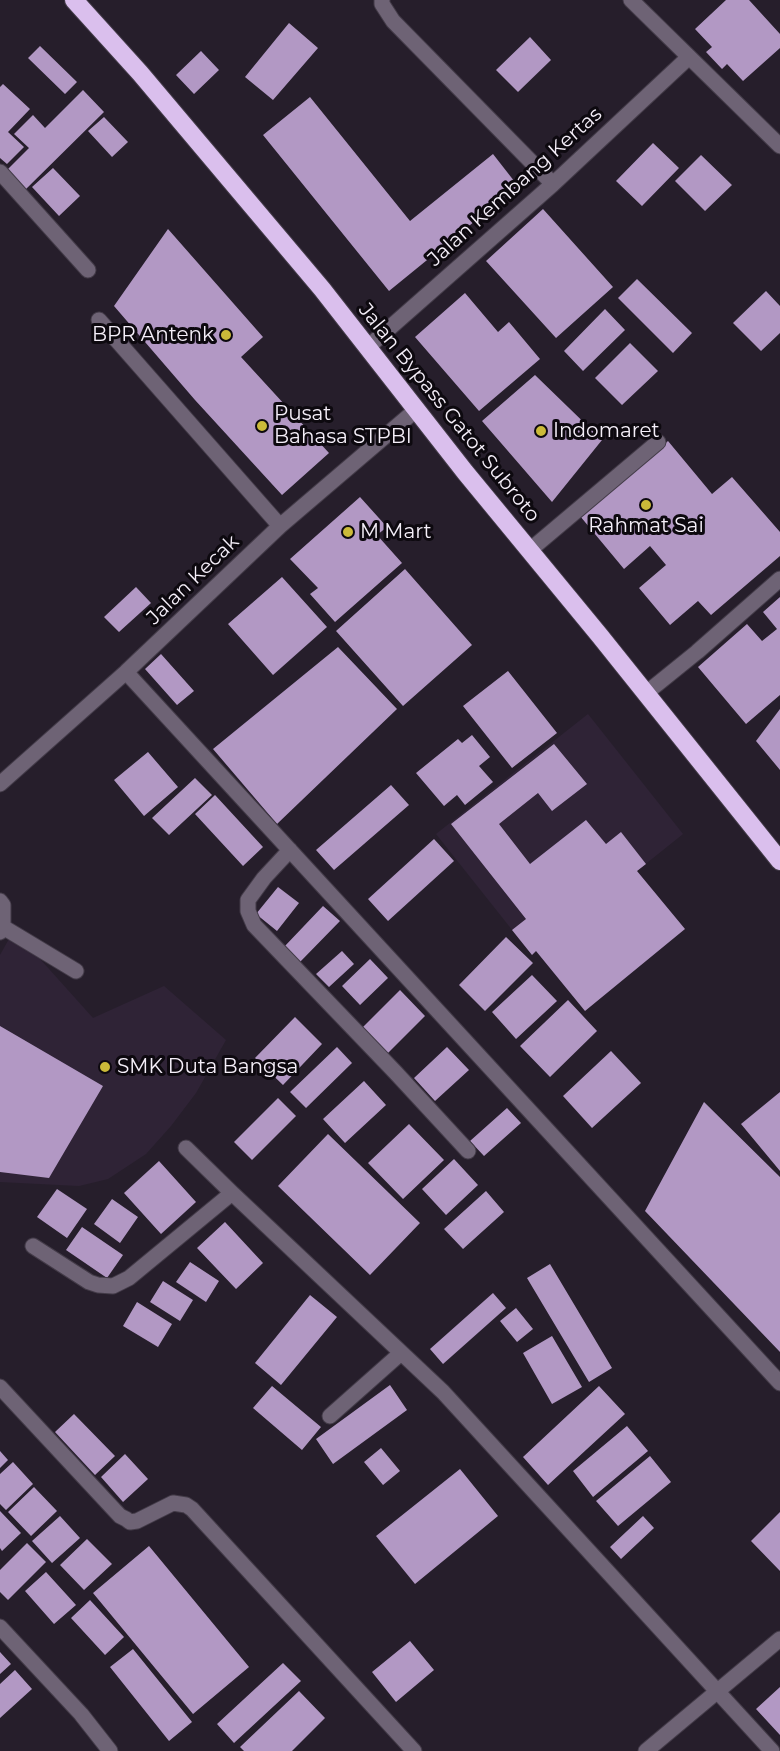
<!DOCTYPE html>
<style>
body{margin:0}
canvas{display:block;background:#261e2b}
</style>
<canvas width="780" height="1751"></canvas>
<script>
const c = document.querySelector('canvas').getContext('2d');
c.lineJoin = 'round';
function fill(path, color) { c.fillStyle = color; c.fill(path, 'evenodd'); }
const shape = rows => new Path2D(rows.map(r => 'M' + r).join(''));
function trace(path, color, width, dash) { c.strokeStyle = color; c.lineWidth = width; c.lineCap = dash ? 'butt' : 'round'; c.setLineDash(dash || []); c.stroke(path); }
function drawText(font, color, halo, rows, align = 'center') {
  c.font = font + ' Montserrat,sans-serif'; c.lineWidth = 6; c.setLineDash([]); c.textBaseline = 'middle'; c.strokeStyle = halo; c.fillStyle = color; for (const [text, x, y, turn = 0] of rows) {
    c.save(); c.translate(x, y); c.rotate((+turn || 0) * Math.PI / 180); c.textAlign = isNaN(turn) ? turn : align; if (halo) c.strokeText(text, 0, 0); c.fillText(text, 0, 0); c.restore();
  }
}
fill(shape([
 [588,714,683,834,532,955,436,834],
 [14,930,93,1018,164,986,226,1040,196,1093,171,1126,146,1154,108,1179,79,1186,0,1182,0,955]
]), '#2f2336');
fill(shape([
 [726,0,749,0,780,34,780,48,743,81,727,64,722,69,706,52,712,47,695,29],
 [289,23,318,48,273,100,245,77],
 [530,37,551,60,518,92,496,70],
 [40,46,77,82,65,94,28,58],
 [201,51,219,70,194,94,176,75],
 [3,84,30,109,8,132,24,147,7,164,0,158,0,87],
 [83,90,104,112,25,190,6,171,29,148,14,134,33,115,45,128],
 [310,97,410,221,493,154,518,186,389,291,263,135],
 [104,117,128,142,112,157,88,131],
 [653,143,679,168,642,206,616,181],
 [701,155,732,185,705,211,675,181],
 [53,168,80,196,59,216,32,187],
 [543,209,613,287,556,338,486,261],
 [168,229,263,337,241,357,329,453,282,495,195,400,114,306],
 [637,279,692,333,673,353,618,298],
 [766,291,780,306,780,333,761,351,733,323],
 [465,293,498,332,509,322,540,359,479,411,415,337],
 [605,309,625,330,583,371,564,351],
 [630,343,658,371,622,405,595,378],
 [535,375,602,440,552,502,482,421],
 [668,441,712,494,732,477,780,532,780,556,711,615,698,601,670,625,639,588,666,565,650,546,624,569,580,516],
 [360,497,387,527,377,535,402,563,335,622,310,594,318,588,290,559],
 [405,569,472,645,403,706,336,631],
 [282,577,327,627,273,675,228,624],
 [136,587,151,603,119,632,104,617],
 [780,597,780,695,746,724,698,667,747,624,762,641,777,629,763,612],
 [338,647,397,709,277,824,213,749],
 [161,654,194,691,177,705,145,669],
 [508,671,557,733,512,768,463,706],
 [780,709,780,770,756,741],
 [472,735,490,757,479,766,493,782,465,805,457,795,444,806,416,773,458,739,462,743],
 [554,744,587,784,552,811,538,793,499,824,530,864,586,820,606,844,621,832,646,864,637,871,685,929,585,1011,536,951,532,955,512,930,526,919,451,824],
 [148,752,178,787,144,816,114,780],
 [195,778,212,795,169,835,152,818],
 [391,785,409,805,334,870,316,850],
 [215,795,263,847,243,866,195,814],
 [434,839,454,861,388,921,368,899],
 [278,887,299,903,277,931,256,914],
 [323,906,340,921,300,962,284,947],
 [506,937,533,963,485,1011,459,985],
 [342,951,354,964,329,987,316,974],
 [370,959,388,978,360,1005,342,986],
 [532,975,557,1001,516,1039,492,1012],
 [400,990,425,1016,385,1056,360,1030],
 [568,1000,597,1031,550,1077,520,1046],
 [295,1017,322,1044,283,1085,255,1058],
 [0,1026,103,1086,49,1178,0,1172],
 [337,1047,352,1063,306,1108,290,1092],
 [447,1047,469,1070,435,1101,414,1078],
 [611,1051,641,1083,592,1128,563,1096],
 [364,1081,386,1105,345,1143,323,1119],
 [780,1092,780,1171,741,1124],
 [278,1098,296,1116,252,1160,234,1142],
 [704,1102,780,1177,780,1352,645,1211],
 [507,1108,521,1123,484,1156,470,1141],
 [409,1124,444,1160,403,1199,368,1163],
 [328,1134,420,1223,370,1275,278,1186],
 [454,1159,478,1185,446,1215,422,1189],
 [159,1161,196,1202,161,1234,124,1193],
 [57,1189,87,1209,67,1238,37,1217],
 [486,1191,504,1212,463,1249,444,1229],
 [112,1199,138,1217,120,1243,94,1224],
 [225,1222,263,1263,236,1289,197,1248],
 [82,1227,123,1255,107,1278,66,1250],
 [190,1262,219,1281,206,1302,176,1282],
 [550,1264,612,1368,589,1382,527,1278],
 [163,1281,193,1300,180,1321,150,1302],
 [493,1293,506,1308,443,1364,430,1349],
 [310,1295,337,1317,281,1385,255,1363],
 [137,1302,172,1324,158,1347,123,1326],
 [516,1308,533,1329,517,1342,500,1321],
 [552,1336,582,1387,552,1404,523,1353],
 [390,1385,407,1410,333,1464,316,1439],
 [272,1386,321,1427,302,1450,253,1408],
 [599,1386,625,1414,548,1485,523,1457],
 [74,1414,115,1456,95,1475,55,1432],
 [627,1426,648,1451,593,1497,573,1471],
 [381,1448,400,1471,383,1485,364,1462],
 [0,1451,8,1460,0,1468],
 [125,1454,148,1479,123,1502,101,1477],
 [650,1456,671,1482,618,1526,596,1501],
 [13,1462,33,1484,6,1510,0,1504,0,1474],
 [460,1469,498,1516,415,1584,376,1536],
 [34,1487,57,1511,31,1536,8,1512],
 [0,1511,21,1533,2,1551,0,1548],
 [780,1512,780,1571,751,1541],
 [60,1516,80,1538,52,1563,32,1541],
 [643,1516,654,1528,621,1559,610,1547],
 [87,1539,112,1564,84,1590,60,1565],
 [27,1543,46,1562,8,1600,0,1592,0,1570],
 [149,1546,249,1667,193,1714,93,1593],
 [46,1572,76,1605,54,1624,25,1591],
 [90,1600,124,1637,105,1655,71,1618],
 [410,1641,434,1670,396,1702,372,1672],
 [133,1649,192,1722,169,1741,110,1667],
 [0,1652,11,1664,0,1674],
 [283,1663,301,1681,234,1743,217,1724],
 [15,1670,32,1689,0,1718,0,1684],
 [780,1687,780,1735,756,1709],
 [299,1691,325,1718,292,1751,244,1751,240,1747]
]), '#b298c4');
const lane = shape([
 [530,550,658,442],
 [0,901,3,905,3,927,0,932],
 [3,927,76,971]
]);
const street = shape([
 [382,0,382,4,393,21,553,184],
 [631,0,780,146],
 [0,172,88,270],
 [99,320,280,526],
 [368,347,553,184,689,57],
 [126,672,780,1383],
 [645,694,697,652,780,579],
 [0,784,126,672,280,526,417,409],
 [290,850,264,878,248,900,248,911,254,925,396,1073,468,1151],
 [186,1148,232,1193,443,1392,772,1751],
 [33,1246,89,1282,98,1285,113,1286,129,1278,232,1193],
 [0,1387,120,1516,126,1519,130,1522,137,1521,173,1503,186,1505,192,1509,414,1751],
 [330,1416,401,1353],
 [0,1627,81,1714,110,1751],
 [646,1751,780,1639]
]);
const highway = shape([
 [74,0,140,73,322,289,465,472,600,636,780,861]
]);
trace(lane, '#433b48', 17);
trace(street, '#433b48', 17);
trace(highway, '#433b48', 20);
trace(lane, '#6e6375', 15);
trace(street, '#6e6375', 15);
trace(highway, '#dabfed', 18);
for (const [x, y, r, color] of [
 [226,335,6,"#cbba39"],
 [262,426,6,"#cbba39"],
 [541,431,6,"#cbba39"],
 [646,505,6,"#cbba39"],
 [348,532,6,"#cbba39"],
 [105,1067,6,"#cbba39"]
]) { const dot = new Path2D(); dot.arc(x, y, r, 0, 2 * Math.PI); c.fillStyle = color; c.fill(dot); trace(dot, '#0d090f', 2); }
drawText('20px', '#f5eff9', '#0d090f', [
 ["Jalan Kembang Kertas",515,187,-42],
 ["Jalan Bypass Gatot Subroto",449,413,51],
 ["Jalan Kecak",193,580,-44]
]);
drawText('20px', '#f5eff9', '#0d090f', [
 ["BPR Antenk",214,335,"right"],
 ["Pusat",274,414],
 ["Bahasa STPBI",274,437],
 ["Indomaret",553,431],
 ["Rahmat Sai",646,526,"center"],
 ["M Mart",360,532],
 ["SMK Duta Bangsa",117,1067]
], 'left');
</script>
